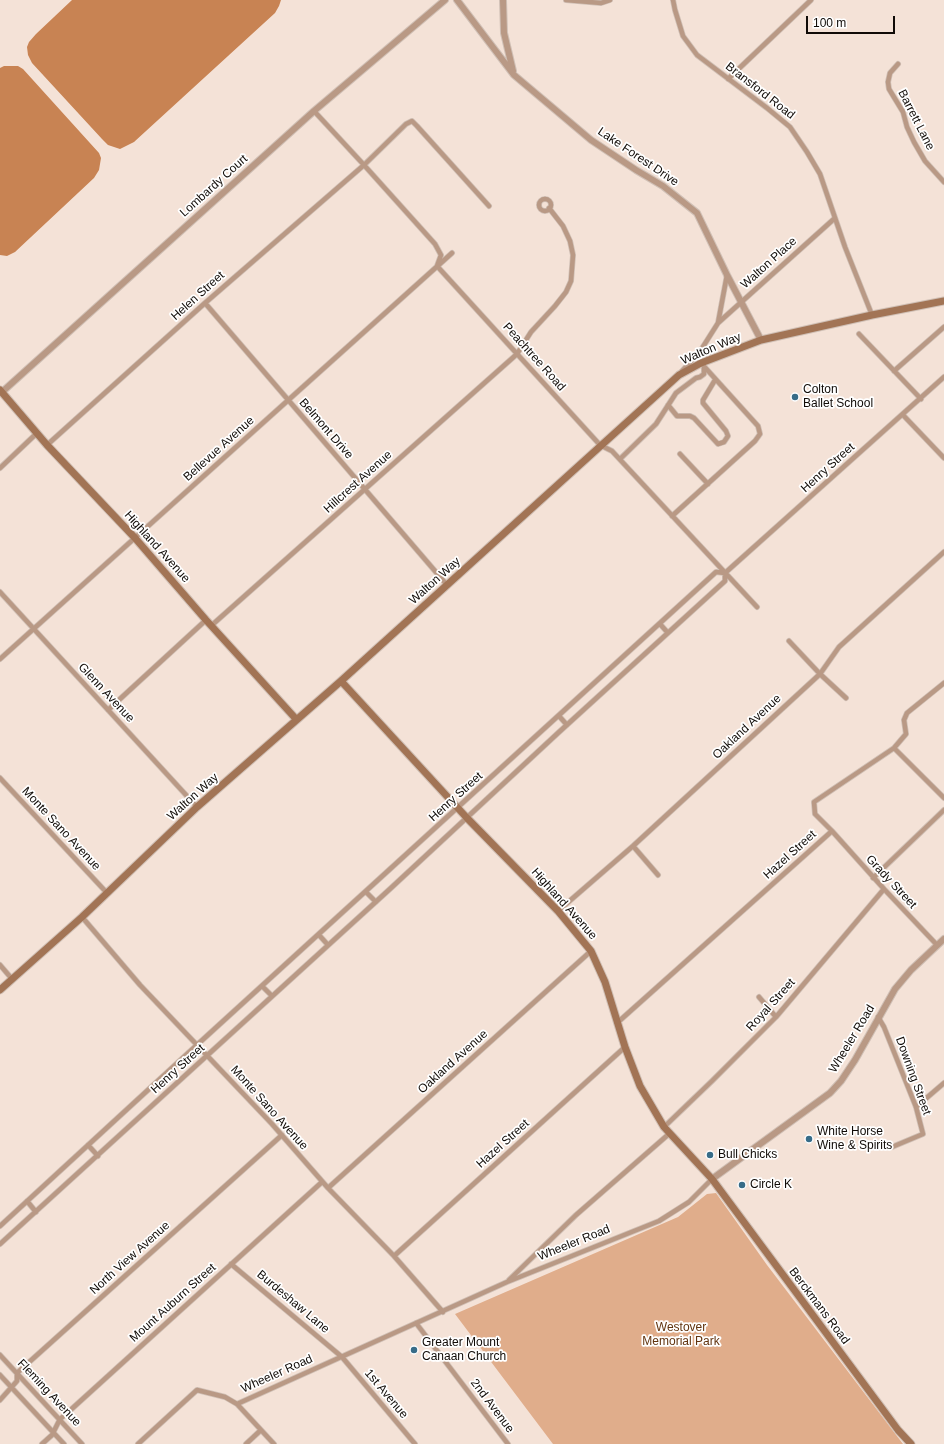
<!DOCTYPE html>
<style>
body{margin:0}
#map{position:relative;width:944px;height:1444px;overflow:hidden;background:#f4e2d7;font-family:Arial,sans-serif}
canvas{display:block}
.scale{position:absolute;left:806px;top:16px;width:89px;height:18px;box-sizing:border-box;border:2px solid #100b07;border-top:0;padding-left:5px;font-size:12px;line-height:14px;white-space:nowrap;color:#100b07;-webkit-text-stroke:3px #fff;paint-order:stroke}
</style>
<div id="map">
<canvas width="944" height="1444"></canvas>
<div class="scale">100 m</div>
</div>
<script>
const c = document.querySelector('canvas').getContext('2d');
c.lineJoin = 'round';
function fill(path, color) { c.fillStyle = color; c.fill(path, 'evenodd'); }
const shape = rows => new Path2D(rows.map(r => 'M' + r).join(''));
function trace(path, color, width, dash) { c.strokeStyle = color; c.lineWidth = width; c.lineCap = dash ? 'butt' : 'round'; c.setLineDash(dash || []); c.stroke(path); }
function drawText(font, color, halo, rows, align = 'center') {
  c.font = font + ' Arial,sans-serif'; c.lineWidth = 3.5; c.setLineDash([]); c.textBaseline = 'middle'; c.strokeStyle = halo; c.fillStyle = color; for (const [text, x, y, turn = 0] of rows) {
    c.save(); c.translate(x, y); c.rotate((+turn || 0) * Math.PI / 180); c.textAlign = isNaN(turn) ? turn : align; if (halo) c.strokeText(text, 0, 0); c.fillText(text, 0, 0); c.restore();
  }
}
fill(shape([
 [716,1193,767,1265,903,1444,553,1444,455,1314,678,1217,707,1194]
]), '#e0ad8b');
fill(shape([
 [72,0,281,0,279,6,275,13,134,142,120,149,108,145,102,139,32,63,28,55,27,47,29,42,36,34],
 [4,66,18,66,23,69,99,153,101,158,99,170,94,178,15,252,7,256,0,255,0,68]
]), '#c88353');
const minor = shape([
 [566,0,601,3,610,0],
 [673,0,675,10,683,36,697,55,767,108,790,127,807,152,820,174,845,247,872,315],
 [898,64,890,73,888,82,889,89,903,112,907,127,914,142,925,161,944,182],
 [728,79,811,0],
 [314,111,364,165,435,244,441,255,437,266,600,445,612,451,757,607],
 '539 205a6 6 0 1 1 12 0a6 6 0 1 1-12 0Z',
 [205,303,447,585],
 [718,323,835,218],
 [859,334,921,399],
 [682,371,699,353,718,323,727,275],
 [894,371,944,327],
 [668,405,677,416,690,416,694,418,718,444,724,442,728,436,726,431,703,403,703,400,715,380],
 [903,415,944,458],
 [47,445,205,303,364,165,406,124,412,121,417,126,489,206],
 [680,454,708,484],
 [620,459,656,424,676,393,696,378,700,377,704,374,704,368],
 [0,468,37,433],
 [672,516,755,441,760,434,758,426,701,363],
 [0,592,197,807],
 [660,624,668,633],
 [212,625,517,354,531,332,555,306,566,292,571,281,573,255,570,241,563,226,549,208],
 [789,641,820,674,846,698],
 [0,659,452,253],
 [108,710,206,620],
 [559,716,567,725],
 [894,748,944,798],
 [0,778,107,893],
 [832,831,884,889,937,945],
 [633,846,658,875],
 [873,878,944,810],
 [366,892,376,902],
 [558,911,633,846,820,674,839,647,944,552],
 [82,917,140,985,272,1124,328,1188,394,1256,443,1312],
 [319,935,328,945],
 [0,965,12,979],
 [262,986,272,996],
 [759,997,776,1017],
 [878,1017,884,1027,916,1107,923,1134,892,1147],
 [617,1023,832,831,815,814,814,802,894,748,906,734,904,720,907,713,944,683],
 [916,1107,944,1083],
 [664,1127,712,1081,776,1017,884,889],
 [88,1145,98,1156],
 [328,1188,591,951],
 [27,1201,36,1212],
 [0,1226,198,1044,716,572,725,573],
 [0,1244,391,888,558,733,725,581,725,573,944,377],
 [394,1256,625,1047],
 [231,1264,342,1357,415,1444],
 [509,1280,576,1215,670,1133],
 [416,1323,508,1444],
 [0,1355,82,1444],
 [0,1375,64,1444],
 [0,1400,17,1381,17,1373,282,1135],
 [237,1404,507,1282,659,1221,689,1202,712,1179],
 [42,1444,52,1435,60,1419,65,1415,322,1182],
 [138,1444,197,1390,225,1397,237,1404,274,1444],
 [246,1444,261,1430]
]);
const tertiary = shape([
 [457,0,514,75,591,140,636,170,663,186,697,213,727,275,761,340],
 [503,0,504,33,513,71],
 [2,392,314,111,445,0],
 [712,1179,830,1093,841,1081,855,1060,895,989,911,970,944,939]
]);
const secondary = shape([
 [0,390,47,445,135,538,206,620,296,719],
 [341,681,467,818,558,911,591,951,605,982,625,1047,640,1086,664,1127,712,1179,898,1430,911,1444],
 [0,990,82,917,197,807,341,681,679,375,701,363,761,340,872,315,944,301]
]);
trace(minor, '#d0c0b6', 6);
trace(tertiary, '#d0c0b6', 8);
trace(secondary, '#d0c0b6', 9);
trace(minor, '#b99985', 4.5);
trace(tertiary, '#b99985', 6);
trace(secondary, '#a27455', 7);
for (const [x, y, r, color] of [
 [795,397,4,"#376c88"],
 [809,1139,4,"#376c88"],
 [710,1155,4,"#376c88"],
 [742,1185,4,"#376c88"],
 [414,1350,4,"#376c88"]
]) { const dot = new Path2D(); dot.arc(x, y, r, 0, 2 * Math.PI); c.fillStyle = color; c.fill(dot); trace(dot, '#fff', 1.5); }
drawText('12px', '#100b07', '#fff', [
 ["Bransford Road",760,91,38],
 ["Barrett Lane",916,120,63],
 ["Lake Forest Drive",638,157,34],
 ["Lombardy Court",214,186,-42],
 ["Walton Place",769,263,-42],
 ["Helen Street",198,296,-42],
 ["Walton Way",711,349,-23],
 ["Peachtree Road",534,357,48],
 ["Belmont Drive",326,429,49],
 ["Bellevue Avenue",219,449,-42],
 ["Henry Street",828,468,-42],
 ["Hillcrest Avenue",358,482,-42],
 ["Highland Avenue",157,547,48],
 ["Walton Way",435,581,-42],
 ["Glenn Avenue",106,693,47],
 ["Oakland Avenue",747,727,-43],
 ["Walton Way",193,797,-42],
 ["Henry Street",456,797,-42],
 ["Monte Sano Avenue",61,829,47],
 ["Hazel Street",790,855,-42],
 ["Grady Street",891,882,47],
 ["Highland Avenue",564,904,48],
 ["Royal Street",771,1005,-48],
 ["Wheeler Road",852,1039,-59],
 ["Oakland Avenue",453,1062,-42],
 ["Henry Street",178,1069,-42],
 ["Downing Street",913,1076,70],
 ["Monte Sano Avenue",269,1108,48],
 ["Hazel Street",503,1144,-42],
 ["Wheeler Road",574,1243,-22],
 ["North View Avenue",130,1258,-42],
 ["Burdeshaw Lane",293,1302,40],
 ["Mount Auburn Street",173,1303,-42],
 ["Berckmans Road",819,1306,53],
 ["Wheeler Road",277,1374,-24],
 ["Fleming Avenue",49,1393,47],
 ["1st Avenue",386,1394,50],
 ["2nd Avenue",492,1406,53]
]);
drawText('12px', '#100b07', '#fff', [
 ["Colton",803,390],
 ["Ballet School",803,404],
 ["White Horse",817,1132],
 ["Wine & Spirits",817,1146],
 ["Bull Chicks",718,1155],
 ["Circle K",750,1185],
 ["Greater Mount",422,1343],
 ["Canaan Church",422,1357]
], 'left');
drawText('12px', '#61330e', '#fff', [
 ["Westover",681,1328],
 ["Memorial Park",681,1342]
]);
</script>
